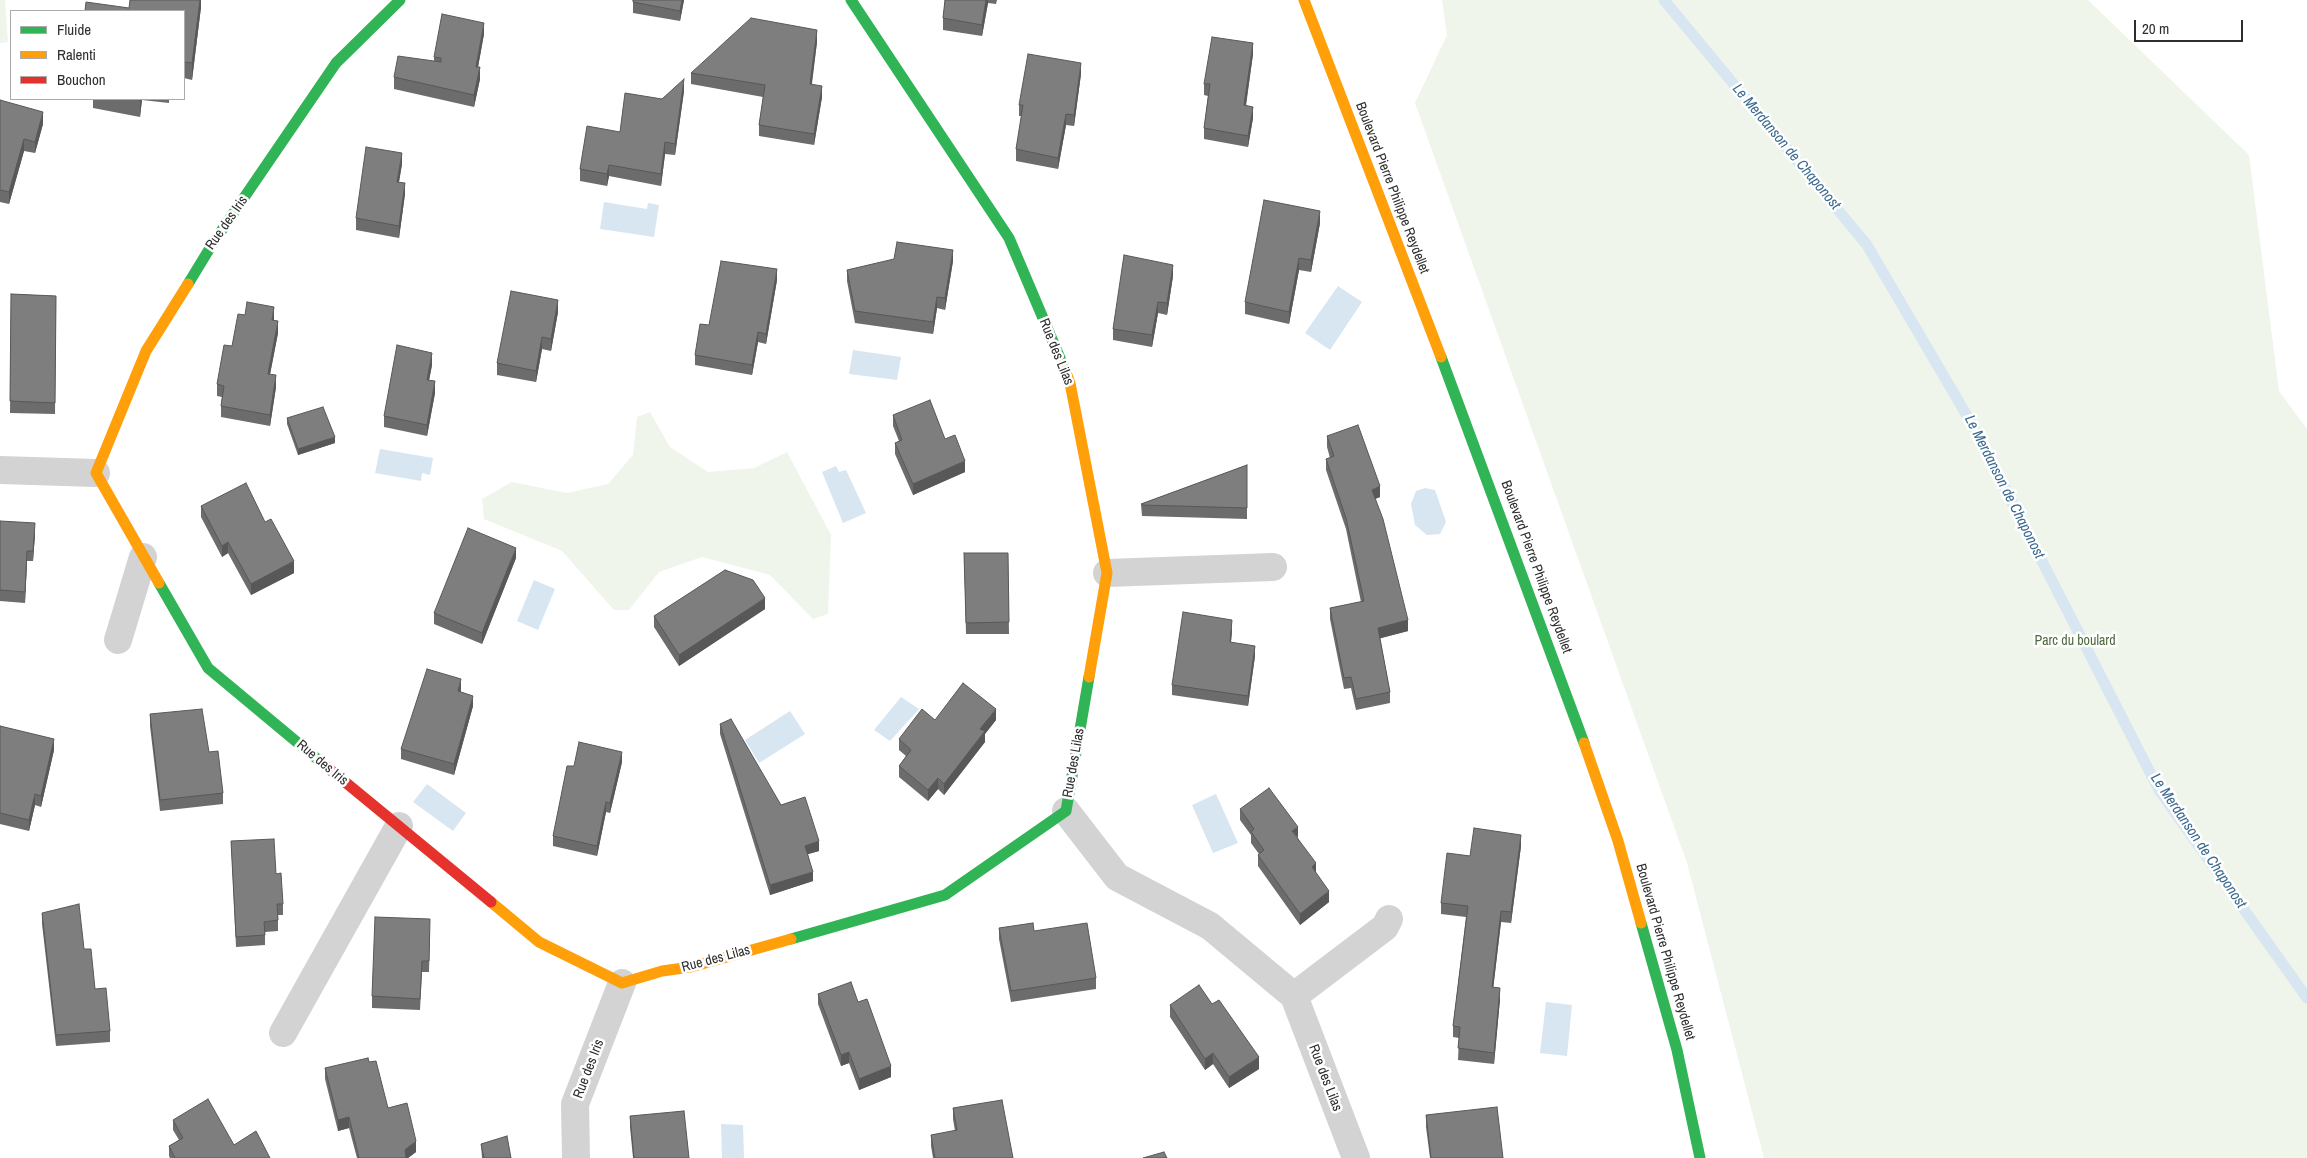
<!DOCTYPE html>
<style>
body{margin:0}
#map{position:relative;width:2307px;height:1158px;overflow:hidden;background:#fff;font-family:"Archivo Narrow",sans-serif}
canvas{display:block}
.legend{position:absolute;left:10px;top:10px;width:175px;height:90px;box-sizing:border-box;background:#fff;border:1px solid #ababab;margin:0;padding:6px 9px;list-style:none;font-size:15px;color:#2e2e2e}
.legend li{display:flex;align-items:center;gap:10px;height:25px}
.legend b{width:25px;border:1px solid #ababab}
.scale{position:absolute;left:2134px;top:20px;width:109px;height:22px;box-sizing:border-box;border:2px solid #2e2e2e;border-top:0;padding-left:6px;font-size:15px;line-height:18px;white-space:nowrap;color:#2e2e2e;-webkit-text-stroke:4px #fff;paint-order:stroke}
</style>
<div id="map">
<canvas width="2307" height="1158"></canvas>
<ul class="legend">
<li><b style="height:6px;background:#30b455"></b>Fluide</li>
<li><b style="height:6px;background:#ff9f0a"></b>Ralenti</li>
<li><b style="height:6px;background:#e5322d"></b>Bouchon</li>
</ul>
<div class="scale">20 m</div>
</div>
<script>
const c = document.querySelector('canvas').getContext('2d');
c.lineJoin = 'round';
function fill(path, color) { c.fillStyle = color; c.fill(path, 'evenodd'); }
const shape = rows => new Path2D(rows.map(r => 'M' + r).join(''));
function trace(path, color, width, dash) { c.strokeStyle = color; c.lineWidth = width; c.lineCap = dash ? 'butt' : 'round'; c.setLineDash(dash || []); c.stroke(path); }
function drawText(font, color, halo, rows, align = 'center') {
  c.font = font + ' "Archivo Narrow",sans-serif'; c.lineWidth = 5; c.setLineDash([]); c.textBaseline = 'middle'; c.strokeStyle = halo; c.fillStyle = color; for (const [text, x, y, turn = 0] of rows) {
    c.save(); c.translate(x, y); c.rotate((+turn || 0) * Math.PI / 180); c.textAlign = isNaN(turn) ? turn : align; if (halo) c.strokeText(text, 0, 0); c.fillText(text, 0, 0); c.restore();
  }
}
fill(shape([
 [0,0,5,0,8,42,0,43],
 [1442,0,2088,0,2249,155,2279,391,2307,429,2307,1158,1764,1158,1687,863,1415,103,1447,35],
 [650,412,670,447,708,472,754,468,787,452,831,535,828,614,813,619,770,575,702,557,659,572,629,610,614,610,562,551,484,519,482,499,512,482,567,493,608,484,633,455,637,417]
]), '#f0f5ec');
fill(shape([
 [604,202,647,209,648,203,659,205,654,237,600,229],
 [1338,286,1362,302,1330,350,1305,333],
 [853,350,901,357,897,380,849,374],
 [380,449,433,458,430,475,422,473,421,481,375,473],
 [836,466,839,472,846,470,866,513,843,523,822,472],
 [1425,488,1435,490,1446,522,1440,534,1427,535,1415,525,1411,504,1416,491],
 [534,580,555,589,538,630,517,621],
 [901,697,919,709,890,741,874,730],
 [790,711,805,734,759,763,745,740],
 [427,784,466,813,453,831,413,802],
 [1216,794,1238,843,1213,853,1192,805],
 [1546,1002,1572,1005,1567,1056,1540,1053],
 [721,1124,743,1125,744,1158,722,1158]
]), '#d8e6f2');
trace(shape([
 [1664,0,1867,245,1973,426,2159,790,2307,998]
]), '#d8e6f2', 11);
trace(shape([
 [0,470,96,473],
 [1107,573,1273,567],
 [118,640,143,557],
 [1066,811,1117,877,1210,926,1294,996,1356,1158],
 [1294,996,1385,927,1389,919],
 [283,1033,399,826],
 [576,1158,575,1104,622,983]
]), '#d3d3d3', 28);
trace(shape([
 [851,0,1009,238,1065,370],
 [188,284,213,243,336,63,400,0],
 [1441,357,1584,743],
 [159,583,208,668,322,763],
 [1641,923,1677,1050,1700,1158],
 [791,939,945,895,1066,811,1089,677]
]), '#30b455', 11);
trace(shape([
 [1304,0,1441,357],
 [1065,370,1070,383,1107,573,1089,677],
 [159,583,96,473,146,351,188,284],
 [1584,743,1618,841,1641,923],
 [491,902,539,942,622,983,662,971,691,967,791,939]
]), '#ff9f0a', 11);
trace(shape([
 [322,763,491,902]
]), '#e5322d', 11);
fill(shape([
 [201,0,201,7,192,80,184,78,184,11,129,8],
 [633,0,684,0,680,21,633,13],
 [945,0,997,0,996,4,988,3,982,36,943,30,943,18],
 [484,34,478,67,480,79,474,107,394,89,394,77,434,61,434,57],
 [817,42,812,84,822,97,814,145,759,136,759,125,763,97,691,84,691,73],
 [1253,54,1246,106,1253,118,1248,147,1204,139,1204,128,1208,96,1204,95,1204,84],
 [1081,74,1074,126,1066,125,1058,169,1016,161,1016,149,1022,116,1019,116,1019,105],
 [684,91,675,155,665,154,661,186,609,176,607,186,580,181,580,169,620,132,662,99],
 [93,99,169,99,169,103,142,100,140,117,93,108],
 [0,100,43,124,35,153,24,151,9,204,0,202],
 [402,164,399,182,405,194,399,238,356,230,356,218],
 [1320,223,1311,272,1299,270,1289,324,1245,314,1245,302],
 [953,261,945,310,937,308,933,334,855,323,847,281,847,270],
 [1173,276,1167,315,1158,313,1152,347,1113,340,1113,329],
 [777,280,766,344,758,342,752,375,695,365,695,355,709,325],
 [11,294,56,296,55,414,10,413],
 [558,312,551,351,542,349,536,382,497,375,497,363],
 [245,315,274,318,274,320,278,333,270,374,276,387,270,426,221,417,221,406,222,397,217,396,217,384],
 [432,365,429,380,435,393,427,436,384,427,384,416],
 [893,415,945,439,965,472,913,495,895,454,895,443,899,441,893,426],
 [287,418,335,443,298,455,287,424],
 [1327,436,1380,497,1375,499,1408,631,1380,638,1390,692,1390,703,1356,710,1351,688,1344,689,1330,619,1330,608,1361,602,1346,529,1326,470,1326,459,1330,458,1327,447],
 [1247,465,1247,519,1142,516,1141,504],
 [201,506,294,573,251,595,228,553,222,557,201,517],
 [0,521,35,534,33,561,27,561,25,603,0,601],
 [964,553,1008,553,1009,634,966,634],
 [516,558,482,644,434,624,434,613],
 [765,609,679,666,654,627,654,616],
 [1232,630,1231,642,1255,656,1248,706,1172,695,1172,685],
 [461,689,461,692,473,706,454,775,401,759,401,749],
 [150,714,209,752,223,793,223,804,160,811,150,726],
 [935,720,996,720,985,734,985,742,944,795,938,789,928,801,899,777,899,766,906,756,899,750,899,739],
 [720,724,781,805,819,851,808,854,813,881,770,895,720,734],
 [0,726,54,750,41,807,35,805,29,831,0,824],
 [622,762,610,813,606,812,597,856,553,846,553,836,574,766],
 [1240,809,1298,838,1316,874,1329,902,1300,925,1258,866,1258,855,1259,854,1251,843,1251,835,1240,820],
 [231,841,276,874,283,904,283,915,278,915,278,931,265,932,265,945,236,947],
 [1521,846,1511,923,1501,922,1493,988,1500,999,1494,1064,1458,1060,1459,1038,1453,1037,1453,1026,1466,917,1441,914,1441,903,1470,856],
 [42,913,84,949,95,989,110,1031,110,1042,56,1046,42,924],
 [999,928,1034,931,1096,978,1096,989,1011,1002,999,939],
 [430,930,429,972,422,972,420,1010,372,1008,372,996],
 [818,994,891,1077,859,1090,849,1063,841,1066,818,1004],
 [1170,1005,1259,1069,1229,1088,1213,1064,1205,1070,1170,1017],
 [369,1062,388,1108,416,1152,408,1158,357,1158,349,1128,338,1131,325,1079,325,1068],
 [953,1108,1013,1158,933,1158,931,1146,931,1135,955,1131,953,1119],
 [1426,1115,1503,1158,1430,1158,1426,1127],
 [630,1116,689,1158,633,1158,630,1127],
 [173,1120,234,1145,270,1158,170,1158,169,1156,169,1146,179,1140,173,1130],
 [481,1144,511,1158,482,1158]
]), '#6c6c6c');
fill(shape([
 [200,0,201,0,201,7,192,80,192,63],
 [682,0,684,0,680,21,680,11],
 [986,0,988,0,988,3,982,36,982,25],
 [484,23,484,34,476,78,476,67],
 [817,30,817,42,810,95,810,84],
 [1253,43,1253,54,1244,117,1244,105],
 [1081,63,1081,74,1074,126,1074,115],
 [480,67,480,79,474,107,474,95],
 [684,79,684,91,675,155,675,144],
 [822,86,822,97,814,145,814,134],
 [140,99,142,99,140,117],
 [1253,107,1253,118,1248,147,1248,136],
 [43,112,43,124,35,153,35,142],
 [1066,114,1066,125,1058,169,1058,158],
 [24,139,24,151,9,204,9,192],
 [665,142,665,154,661,186,661,174],
 [402,153,402,164,397,193,397,182],
 [609,165,609,176,607,186,607,174],
 [405,183,405,194,399,238,399,226],
 [1320,211,1320,223,1311,272,1311,260],
 [953,250,953,261,945,310,945,298],
 [1299,258,1299,270,1289,324,1289,312],
 [1173,265,1173,276,1167,315,1167,303],
 [777,269,777,280,766,344,766,334],
 [937,297,937,308,933,334,933,322],
 [558,300,558,312,551,351,551,339],
 [1158,302,1158,313,1152,347,1152,335],
 [274,307,274,318,272,331,272,320],
 [278,321,278,333,268,385,268,374],
 [758,332,758,342,752,375,752,365],
 [542,337,542,349,536,382,536,371],
 [432,353,432,365,427,391,427,380],
 [276,375,276,387,270,426,270,415],
 [435,381,435,393,427,436,427,425],
 [335,437,335,443,298,455,298,449],
 [965,461,965,472,913,495,913,484],
 [1380,486,1380,497,1372,500,1372,490],
 [35,523,35,534,33,561,33,551],
 [228,542,228,553,222,557,222,546],
 [516,548,516,558,482,644,482,633],
 [27,551,27,561,25,603,25,592],
 [294,561,294,573,251,595,251,584],
 [765,598,765,609,679,666,679,655],
 [1232,620,1232,630,1230,653,1230,642],
 [1408,620,1408,631,1378,639,1378,628],
 [1255,646,1255,656,1248,706,1248,696],
 [461,679,461,689,458,702,458,691],
 [473,696,473,706,454,775,454,764],
 [996,709,996,720,985,734,985,742,944,795,944,784,980,729],
 [54,739,54,750,41,807,41,796],
 [622,752,622,762,610,813,610,803],
 [938,778,938,789,928,801,928,790],
 [35,794,35,805,29,831,29,820],
 [606,802,606,812,597,856,597,846],
 [1298,827,1298,838,1292,831],
 [1521,835,1521,846,1511,923,1511,912],
 [819,841,819,851,805,855,805,846],
 [1316,863,1316,874,1312,867],
 [813,872,813,881,770,895,770,885],
 [1329,891,1329,902,1300,925,1300,914],
 [1501,911,1501,922,1492,999,1492,987],
 [1500,988,1500,999,1494,1064,1494,1053],
 [849,1052,849,1063,841,1066,841,1055],
 [1213,1053,1213,1064,1205,1070,1205,1059],
 [1259,1057,1259,1069,1229,1088,1229,1077],
 [891,1066,891,1077,859,1090,859,1079],
 [349,1117,349,1128,338,1131,338,1120],
 [416,1141,416,1152,408,1158,405,1158,405,1150]
]), '#585858');
const building = shape([
 [130,0,200,0,192,63,184,62,184,11,85,11,86,2,129,8,130,0],
 [633,0,682,0,680,11,633,2,633,0],
 [945,0,986,0,982,25,943,18,945,0],
 [442,14,484,23,476,67,480,67,474,95,394,77,398,56,441,62,441,58,434,57,442,14],
 [751,18,817,30,810,84,822,86,814,134,759,125,765,85,691,73,751,18],
 [1212,37,1253,43,1244,105,1253,107,1248,136,1204,128,1210,84,1204,84,1212,37],
 [1028,54,1081,63,1074,115,1066,114,1058,158,1016,149,1023,105,1019,105,1028,54],
 [684,79,675,144,665,142,661,174,609,165,607,174,580,169,587,126,620,132,625,93,662,99,684,79],
 [131,99,140,99,140,100,131,99],
 [0,100,43,112,35,142,24,139,9,192,0,190,0,100],
 [366,147,402,153,397,182,405,183,399,226,356,218,366,147],
 [1264,200,1320,211,1311,260,1299,258,1289,312,1245,302,1264,200],
 [897,242,953,250,945,298,937,297,933,322,855,311,847,270,894,259,897,242],
 [1124,255,1173,265,1167,303,1158,302,1152,335,1113,329,1124,255],
 [721,261,777,269,766,334,758,332,752,365,695,355,700,324,709,325,721,261],
 [511,291,558,300,551,339,542,337,536,371,497,363,511,291],
 [11,294,56,296,55,403,10,401,11,294],
 [247,302,274,307,272,320,278,321,268,374,276,375,270,415,221,406,224,386,217,384,224,345,232,346,238,314,245,315,247,302],
 [397,345,432,353,427,380,435,381,427,425,384,416,397,345],
 [930,400,945,439,955,435,965,461,913,484,895,443,902,440,893,415,930,400],
 [323,407,335,437,298,449,287,418,323,407],
 [1358,425,1380,486,1372,490,1383,519,1408,620,1378,628,1390,692,1356,699,1351,677,1344,678,1330,608,1364,601,1346,518,1326,459,1334,456,1327,436,1358,425],
 [1247,465,1247,508,1142,505,1141,504,1247,465],
 [246,483,265,522,271,519,294,561,251,584,228,542,222,546,201,506,246,483],
 [0,521,35,523,33,551,27,551,25,592,0,590,0,521],
 [468,528,516,548,482,633,434,613,468,528],
 [964,553,1008,553,1009,622,966,623,964,553],
 [725,570,753,580,765,598,679,655,654,616,725,570],
 [1183,612,1232,620,1230,642,1255,646,1248,696,1172,685,1183,612],
 [427,669,461,679,458,691,473,696,454,764,401,749,427,669],
 [963,683,996,709,980,729,985,731,944,784,938,778,928,790,899,766,911,750,899,739,922,709,935,720,963,683],
 [202,709,209,752,218,751,223,793,160,800,150,714,202,709],
 [731,719,781,805,805,797,819,841,805,846,813,872,770,885,720,724,731,719],
 [0,726,54,739,41,796,35,794,29,820,0,813,0,726],
 [579,742,622,752,610,803,606,802,597,846,553,836,567,766,574,766,579,742],
 [1269,788,1298,827,1292,831,1316,863,1312,867,1329,891,1300,914,1258,855,1264,850,1251,832,1254,829,1240,809,1269,788],
 [1474,828,1521,835,1511,912,1501,911,1492,987,1500,988,1494,1053,1458,1048,1460,1027,1453,1026,1468,906,1441,903,1447,853,1470,856,1474,828],
 [274,839,276,874,281,873,283,904,277,904,278,920,264,922,265,935,236,937,231,841,274,839],
 [79,904,84,949,91,949,95,989,106,988,110,1031,56,1035,42,913,79,904],
 [375,917,430,919,429,961,422,961,420,999,372,996,375,917],
 [1033,923,1034,931,1087,923,1096,978,1011,991,999,928,1033,923],
 [851,982,858,1002,867,999,891,1066,859,1079,849,1052,841,1055,818,994,851,982],
 [1199,985,1212,1004,1219,1000,1259,1057,1229,1077,1213,1053,1205,1059,1170,1005,1199,985],
 [368,1058,369,1062,376,1061,388,1108,407,1103,416,1141,405,1150,406,1158,359,1158,349,1117,338,1120,325,1068,368,1058],
 [208,1099,234,1145,256,1131,270,1158,175,1158,169,1146,183,1138,173,1120,208,1099],
 [1002,1100,1013,1158,935,1158,931,1135,957,1130,953,1108,1002,1100],
 [1497,1107,1503,1158,1431,1158,1426,1115,1497,1107],
 [684,1111,689,1158,634,1158,630,1116,684,1111],
 [507,1136,511,1158,484,1158,481,1144,507,1136],
 [1164,1152,1167,1158,1143,1158,1164,1152]
]);
fill(building, '#7e7e7e');
trace(building, '#585858', 1);
drawText('14px', '#2e2e2e', '#fff', [
 ["Boulevard Pierre Philippe Reydellet",1392,188,69],
 ["Rue des Iris",227,223,-55],
 ["Rue des Lilas",1056,352,68],
 ["Boulevard Pierre Philippe Reydellet",1536,567,70],
 ["Rue des Iris",322,763,40],
 ["Rue des Lilas",1074,763,-80],
 ["Boulevard Pierre Philippe Reydellet",1665,952,74],
 ["Rue des Lilas",716,959,-15],
 ["Rue des Iris",589,1069,-69],
 ["Rue des Lilas",1325,1078,69]
]);
drawText('14px', '#4e6a3b', '#fff', [
 ["Parc du boulard",2075,641]
]);
drawText('italic 15px', '#3b6a91', '#fff', [
 ["Le Merdanson de Chaponost",1786,147,50],
 ["Le Merdanson de Chaponost",2004,487,63],
 ["Le Merdanson de Chaponost",2198,841,56]
]);
</script>
